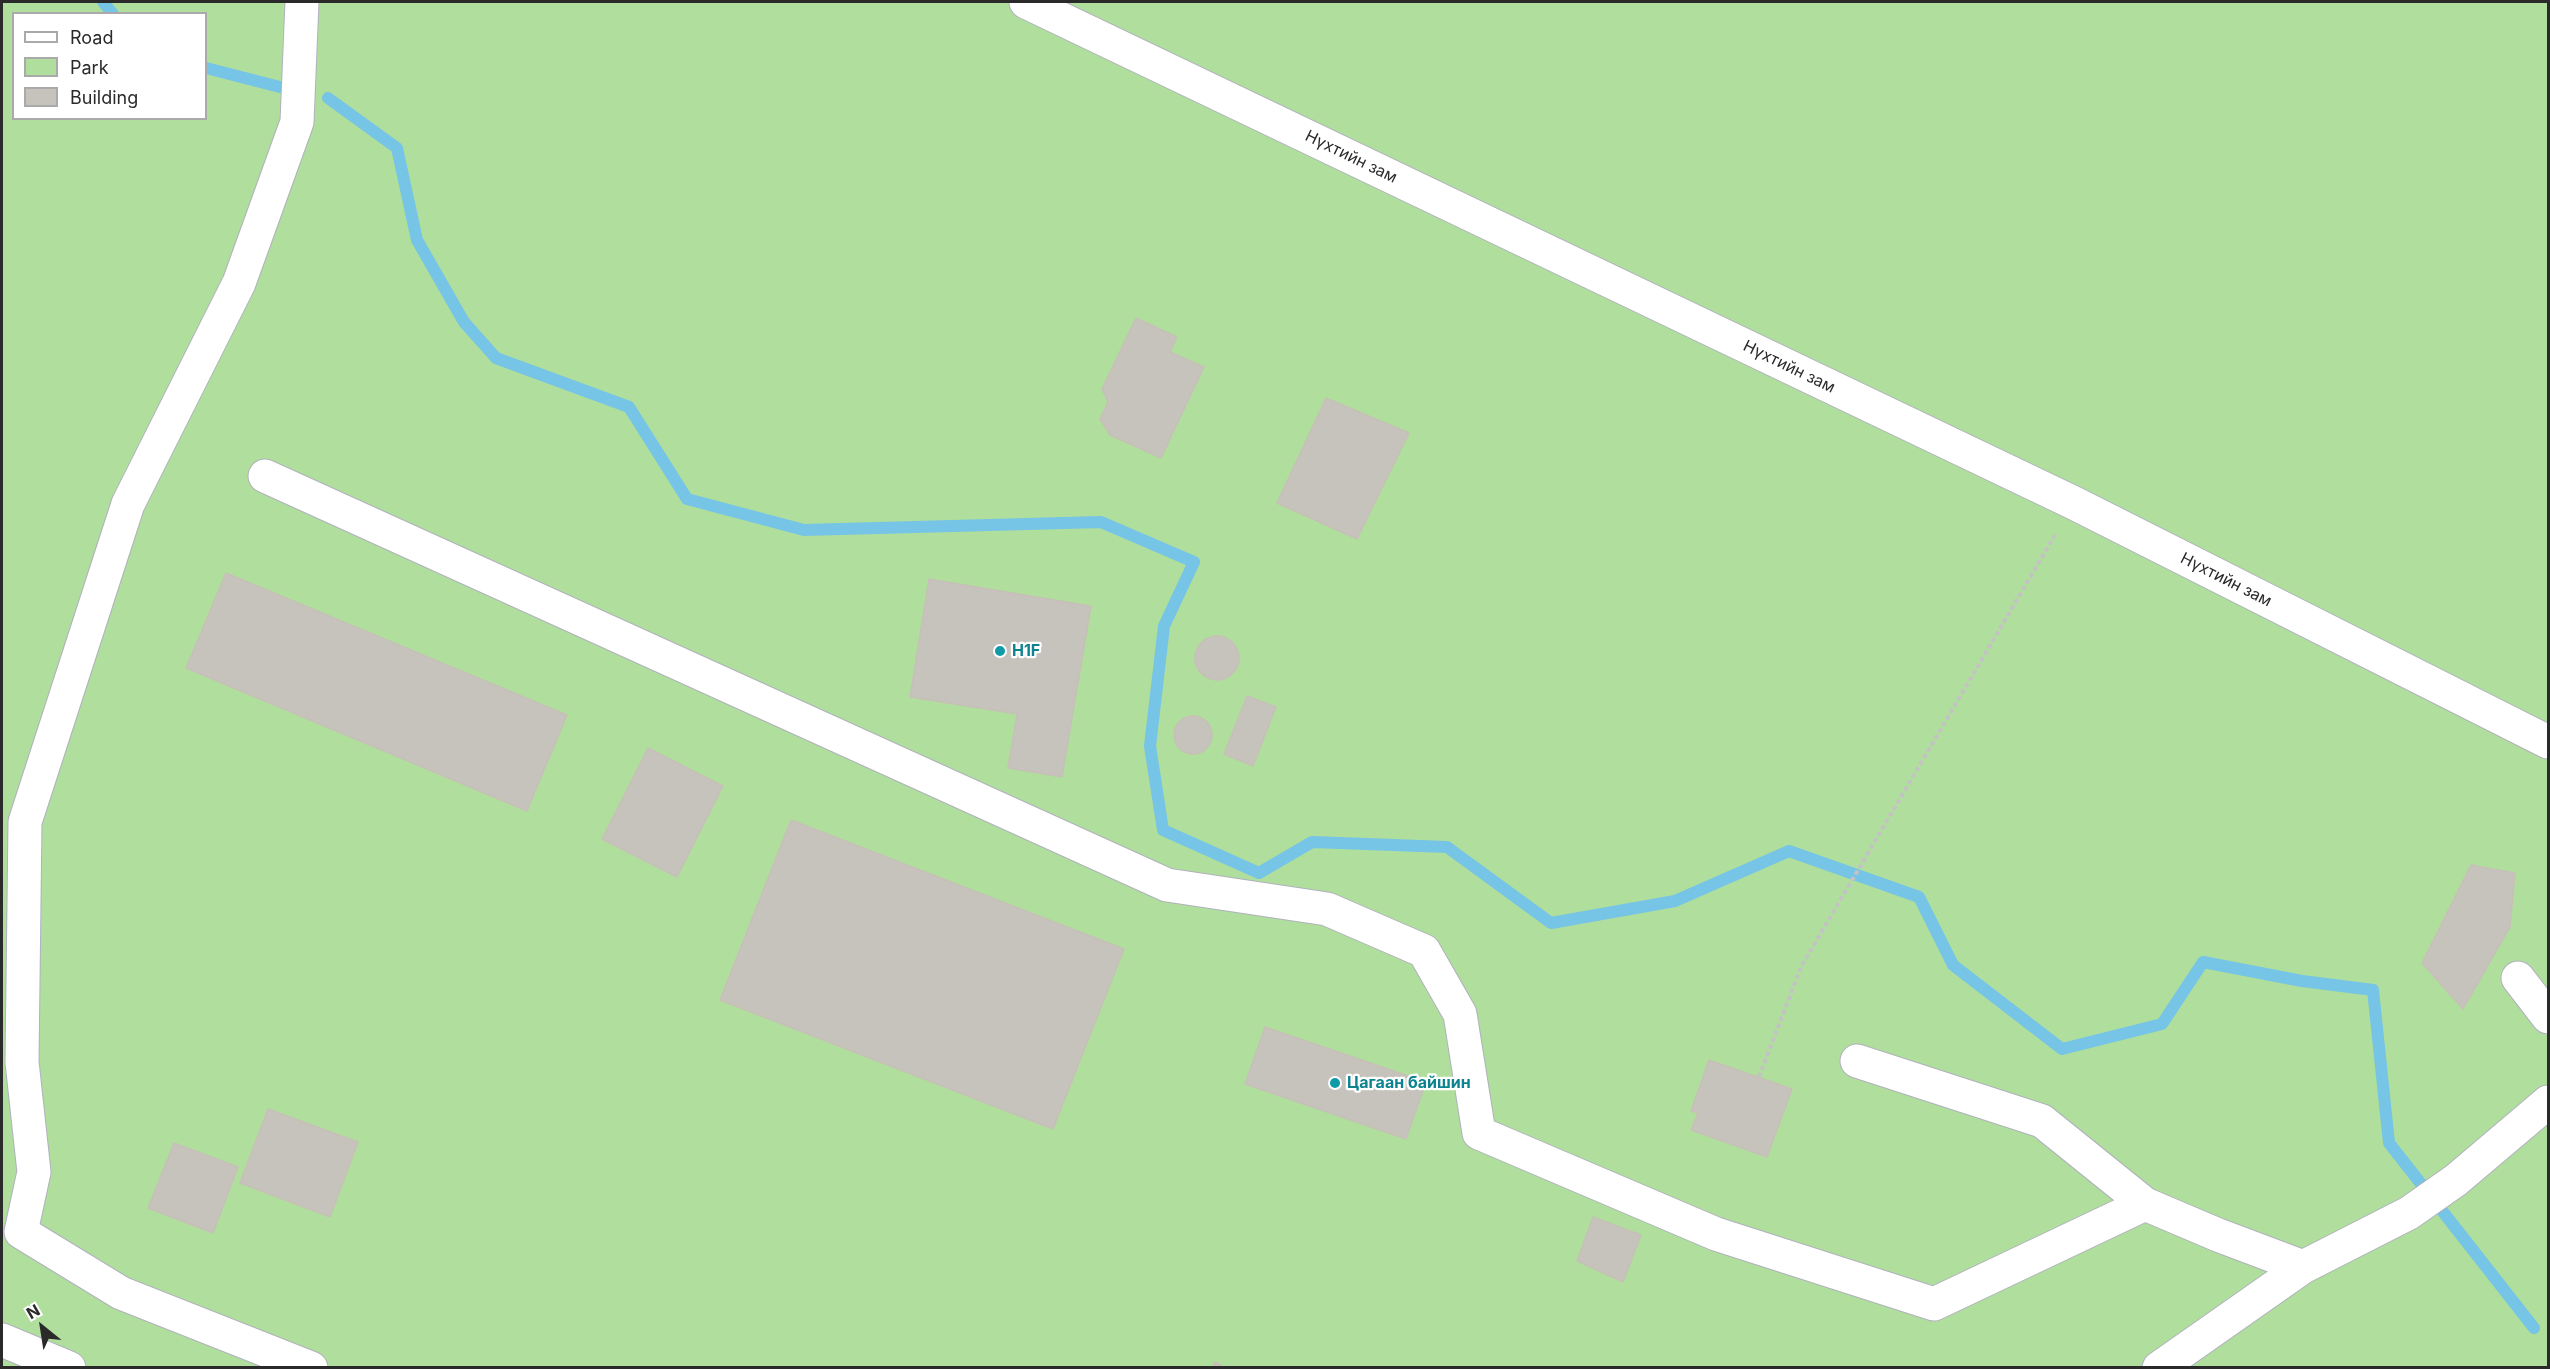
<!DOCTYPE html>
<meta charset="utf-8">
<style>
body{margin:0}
#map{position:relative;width:2550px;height:1369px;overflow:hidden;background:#ebe5dd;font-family:Inter,sans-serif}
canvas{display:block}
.frame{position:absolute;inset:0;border:3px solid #2a2a2a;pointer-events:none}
.legend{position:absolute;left:12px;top:12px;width:195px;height:108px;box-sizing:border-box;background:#fff;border:2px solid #aaa;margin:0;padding:8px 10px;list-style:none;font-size:18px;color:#2a2a2a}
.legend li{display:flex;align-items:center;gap:12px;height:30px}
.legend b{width:30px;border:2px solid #aaa}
.north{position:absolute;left:12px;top:1297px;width:60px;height:60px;-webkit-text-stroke:4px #fff;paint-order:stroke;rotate:330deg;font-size:16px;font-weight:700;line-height:24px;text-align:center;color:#2a2a2a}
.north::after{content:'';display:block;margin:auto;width:21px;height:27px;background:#2a2a2a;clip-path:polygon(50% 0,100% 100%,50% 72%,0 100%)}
</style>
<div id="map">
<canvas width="2550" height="1369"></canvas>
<div class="frame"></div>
<ul class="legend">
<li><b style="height:8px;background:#fff"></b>Road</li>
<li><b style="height:16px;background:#b0de9d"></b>Park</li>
<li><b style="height:16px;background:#c6c2bc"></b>Building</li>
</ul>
<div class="north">N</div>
</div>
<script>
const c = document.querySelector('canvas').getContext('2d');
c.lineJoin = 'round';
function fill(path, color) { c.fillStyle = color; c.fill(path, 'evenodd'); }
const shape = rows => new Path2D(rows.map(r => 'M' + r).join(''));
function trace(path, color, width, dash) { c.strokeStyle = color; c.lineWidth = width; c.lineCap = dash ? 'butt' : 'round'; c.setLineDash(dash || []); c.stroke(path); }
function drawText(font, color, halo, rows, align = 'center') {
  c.font = font + ' Inter,sans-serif'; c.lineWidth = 4.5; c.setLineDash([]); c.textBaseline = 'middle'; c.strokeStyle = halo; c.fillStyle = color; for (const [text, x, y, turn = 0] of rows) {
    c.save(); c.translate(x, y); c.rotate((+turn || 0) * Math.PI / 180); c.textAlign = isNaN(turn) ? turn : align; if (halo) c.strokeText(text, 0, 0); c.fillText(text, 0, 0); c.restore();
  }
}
fill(shape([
 [2,2,2548,2,2548,1367,2,1367],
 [14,14,206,14,206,118,14,118]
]), '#b0de9d');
trace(shape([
 [103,2,113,14],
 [206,68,280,87],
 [328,98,397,148,417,240,464,322,496,358,629,407,687,499,804,530,1101,522,1194,562,1164,626,1150,746,1163,830,1259,873,1312,842,1447,847,1551,923,1675,901,1789,851,1919,897,1953,965,2062,1049,2162,1024,2203,962,2302,981,2373,990,2389,1143,2534,1328]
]), '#76c4e6', 12);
const building = shape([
 [1136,318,1177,337,1170,352,1204,367,1161,458,1110,435,1100,419,1108,402,1102,389,1136,318],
 [1326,398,1409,433,1357,539,1277,503,1326,398],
 [226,573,567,715,527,811,186,668,226,573],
 [929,579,1091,606,1062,777,1008,768,1017,714,910,697,929,579],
 '1195 658a22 22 0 1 1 44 0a22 22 0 1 1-44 0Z',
 [1247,696,1276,707,1253,766,1224,754,1247,696],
 '1174 735a19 19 0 1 1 38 0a19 19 0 1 1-38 0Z',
 [648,748,723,786,677,877,602,839,648,748],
 [791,820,1124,949,1053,1129,720,1000,791,820],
 [2471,865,2515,873,2510,927,2463,1009,2422,963,2471,865],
 [1265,1027,1426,1082,1406,1139,1245,1084,1265,1027],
 [1709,1060,1792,1089,1767,1157,1691,1130,1698,1113,1691,1111,1709,1060],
 [268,1109,358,1142,330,1217,240,1183,268,1109],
 [174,1143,238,1167,213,1233,148,1208,174,1143],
 [1593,1217,1641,1235,1623,1282,1577,1261,1593,1217],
 [1215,1362,1226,1368,1212,1368,1215,1362]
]);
fill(building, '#c6c2bc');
trace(building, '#c6c1b6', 1.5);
const minor = shape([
 [302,2,297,122,239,283,128,504,25,822,22,1062,34,1172,21,1232,121,1293,311,1368],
 [1026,2,2074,503,2548,742],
 [265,476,1167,885,1327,909,1424,951,1460,1014,1479,1133,1716,1234,1934,1304,2145,1204],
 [2518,978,2548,1017],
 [1857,1061,2042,1121,2145,1204,2218,1235,2303,1267],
 [2,1340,69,1368],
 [2159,1368,2303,1267,2409,1213,2456,1180,2548,1102]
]);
trace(minor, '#b0b2bc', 35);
trace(shape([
 [1759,1077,1801,967,2055,535]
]), '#c3c3c3', 4, [4.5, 3]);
trace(minor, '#fff', 33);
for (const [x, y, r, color] of [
 [1000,651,6,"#0f9aa8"],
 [1335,1083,6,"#0f9aa8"]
]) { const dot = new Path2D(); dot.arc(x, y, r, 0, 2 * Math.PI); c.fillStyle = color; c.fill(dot); trace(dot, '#fff', 2); }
drawText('16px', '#2a2a2a', '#fff', [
 ["Нүхтийн зам",1351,157,26],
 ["Нүхтийн зам",1789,367,26],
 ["Нүхтийн зам",2226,580,27]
]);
drawText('bold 16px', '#0d838f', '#fff', [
 ["H1F",1012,651],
 ["Цагаан байшин",1347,1083]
], 'left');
</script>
